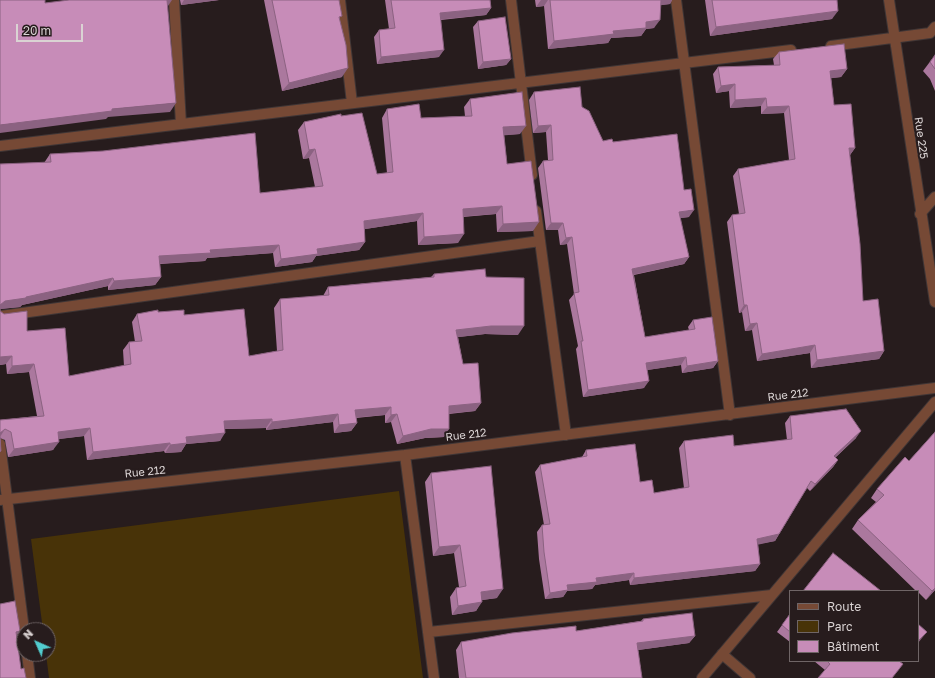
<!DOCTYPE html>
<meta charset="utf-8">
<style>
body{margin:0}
#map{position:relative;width:935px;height:678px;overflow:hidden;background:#271c1d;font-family:"Golos Text",sans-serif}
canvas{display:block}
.legend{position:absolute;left:789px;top:590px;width:130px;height:72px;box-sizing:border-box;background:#271c1d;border:1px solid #6f6566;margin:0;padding:5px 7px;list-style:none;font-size:12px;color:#dad3d3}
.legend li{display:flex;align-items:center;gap:8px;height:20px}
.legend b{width:20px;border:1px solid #6f6566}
.north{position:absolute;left:16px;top:622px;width:40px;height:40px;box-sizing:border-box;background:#271c1d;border:1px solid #6f6566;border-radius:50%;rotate:315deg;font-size:11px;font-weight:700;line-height:16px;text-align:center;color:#dad3d3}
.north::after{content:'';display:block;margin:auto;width:14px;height:18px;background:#52cdcf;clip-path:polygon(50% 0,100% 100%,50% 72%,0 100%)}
.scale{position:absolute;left:16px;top:24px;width:67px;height:18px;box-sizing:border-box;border:2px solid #dad3d3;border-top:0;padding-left:5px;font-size:12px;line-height:14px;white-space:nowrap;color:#dad3d3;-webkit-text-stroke:3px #271c1d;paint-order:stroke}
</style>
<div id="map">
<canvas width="935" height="678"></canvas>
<ul class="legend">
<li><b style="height:5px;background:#764935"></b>Route</li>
<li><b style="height:11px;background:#483308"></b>Parc</li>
<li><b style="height:11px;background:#c78cb8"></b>Bâtiment</li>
</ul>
<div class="north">N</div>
<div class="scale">20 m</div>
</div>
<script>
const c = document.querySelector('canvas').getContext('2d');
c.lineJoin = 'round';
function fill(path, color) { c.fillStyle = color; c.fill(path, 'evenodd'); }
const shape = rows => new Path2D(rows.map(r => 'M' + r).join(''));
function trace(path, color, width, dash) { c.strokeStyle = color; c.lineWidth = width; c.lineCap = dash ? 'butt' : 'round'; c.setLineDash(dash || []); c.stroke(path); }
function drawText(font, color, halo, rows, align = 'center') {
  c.font = font + ' "Golos Text",sans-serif'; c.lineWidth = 4; c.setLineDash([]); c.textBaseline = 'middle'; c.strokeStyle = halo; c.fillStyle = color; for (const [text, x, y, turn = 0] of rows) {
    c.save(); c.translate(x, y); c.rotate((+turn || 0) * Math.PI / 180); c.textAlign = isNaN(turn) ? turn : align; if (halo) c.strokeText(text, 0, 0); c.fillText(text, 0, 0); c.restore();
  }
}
fill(shape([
 [399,491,423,678,49,678,46,654,48,654,48,630,43,630,31,539]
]), '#483308');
const street = shape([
 [174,0,181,124],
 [340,0,352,103],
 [511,0,532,175],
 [676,0,730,415],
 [889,0,935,302],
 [831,46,930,33,935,27],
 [0,146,791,50],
 [536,211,566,435],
 [920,214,935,197],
 [0,316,540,241],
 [0,444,24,630],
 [405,455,434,678],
 [0,500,405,455,935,388],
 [429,632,772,595],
 [27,654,30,678],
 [722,654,750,678],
 [702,678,935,402]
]);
trace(street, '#403636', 12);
trace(street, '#764935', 10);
fill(shape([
 [180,0,219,0,181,5],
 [264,0,339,0,342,77,282,91],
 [385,0,490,0,491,8,486,15,441,20,439,57,377,64,374,37,379,30,389,29],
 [535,0,672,0,670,4,660,5,654,28,646,29,641,36,611,38,608,43,548,49,544,6,536,7],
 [705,0,837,0,832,19,710,36],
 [478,21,511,59,506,65,478,69,473,27],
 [779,52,847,69,841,77,831,78,834,105,855,148,850,155,863,301,884,351,879,359,811,368,810,353,757,361,752,330,745,331,742,312,739,313,727,222,732,215,739,214,733,176,738,169,789,160,784,113,761,114,761,106,730,108,729,91,716,93,713,74,718,67,774,65,773,59],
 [935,55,935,91,930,79,923,71],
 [534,92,582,107,603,141,613,142,684,190,689,217,680,218,689,257,684,264,634,275,645,337,689,330,688,327,693,320,718,361,713,368,682,373,681,365,647,370,644,388,583,397,576,349,578,346,569,300,574,294,567,244,560,245,558,230,546,230,538,168,543,161,548,160,546,132,533,133,529,100],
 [470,99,520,134,504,135,507,164,533,231,497,232,496,214,463,217,458,243,418,245,417,221,365,229,365,242,359,250,316,256,312,262,275,267,273,253,207,258,205,261,160,264,161,277,155,285,108,290,108,286,22,305,20,307,0,309,0,311,27,331,69,376,124,366,123,350,129,342,135,342,132,322,137,314,158,312,184,315,249,356,277,351,274,308,280,299,323,296,328,287,431,277,434,274,486,277,518,335,485,334,458,337,463,364,481,403,475,411,449,414,444,437,425,438,397,444,391,422,385,423,385,415,356,418,357,423,351,431,334,433,333,422,266,430,266,428,225,429,220,441,186,444,181,452,165,453,164,451,87,460,84,436,58,439,53,450,8,457,5,440,0,438,0,420,37,416,29,372,7,374,6,364,0,365,0,164,44,163,50,154,260,193,315,187,309,158,303,159,298,130,304,122,341,116,377,174,387,173,382,118,387,109,421,118,465,116,464,107],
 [790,416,856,438,835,458,838,460,833,467,810,491,807,488,775,541,758,544,760,564,755,571,630,585,629,580,595,585,592,589,567,591,563,597,545,599,539,559,537,532,542,525,544,525,535,472,540,465,582,457,586,450,640,482,654,493,684,488,679,448,684,441,734,446,787,440,785,423],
 [935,432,935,590,926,600,918,592,918,591,916,591,852,529,858,520,876,502,871,498,877,489,909,461],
 [431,473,497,598,482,600,476,611,452,615,450,597,456,588,459,587,454,553,433,556,425,482],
 [790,614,790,642,777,632],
 [643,619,695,636,689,643,638,650,642,678,459,678,456,650,461,642,576,631,641,621],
 [814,661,900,661,898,671,825,670]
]), '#ab789e');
fill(shape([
 [166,0,172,0,168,6,161,7],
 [184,0,219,0,181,5],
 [541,0,548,0,544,6,536,7],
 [659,0,672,0,670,4,655,6],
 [491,8,486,15,435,20,440,13],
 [838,11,832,19,710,36,716,27],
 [660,20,654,28,646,29,641,36,611,38,608,43,548,49,554,41,613,31,646,22],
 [444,50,439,57,377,64,381,57],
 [511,59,506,65,478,69,483,62],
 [348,68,342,77,282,91,289,83],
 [847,69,841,77,825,79,830,71],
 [735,84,729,91,716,93,721,86],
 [766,98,761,106,730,108,735,100],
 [176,103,170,112,108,117,106,119,0,133,0,125,112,109],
 [789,106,784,113,761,114,767,107],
 [551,125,546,132,533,133,538,126],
 [526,126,520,134,497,136,503,127],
 [849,148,855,148,850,155,843,156],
 [315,149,309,158,303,159,309,150],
 [502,206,496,214,457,217,463,209],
 [694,210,689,217,674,219,679,212],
 [423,213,417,221,359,230,364,221],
 [539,222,533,231,497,232,503,224],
 [551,223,563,223,558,230,546,230],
 [464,234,458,243,418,245,424,237],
 [572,237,567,244,560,245,566,238],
 [365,242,359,250,316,256,312,262,275,267,281,259,317,249],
 [279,245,273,253,207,258,205,261,153,264,159,256,210,250],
 [689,257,684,264,627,276,632,269],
 [161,277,155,285,108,290,114,281],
 [113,278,108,286,22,305,20,307,0,309,0,305,5,301],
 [744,305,747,305,742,312,739,313],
 [757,323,752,330,745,331,750,324],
 [491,326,524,326,518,335,485,334,451,338,456,330],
 [815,345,810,353,757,361,762,354],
 [884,351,879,359,811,368,817,360],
 [12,356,6,364,0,365,0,357],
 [686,357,681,365,641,371,646,363],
 [718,361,713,368,682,373,687,366],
 [34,364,29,372,7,374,12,366],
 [649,381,644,388,583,397,588,390],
 [481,403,475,411,443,414,449,406],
 [391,407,385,415,350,418,355,410],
 [338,414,333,422,266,430,272,422],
 [397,414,391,422,385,423,391,415],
 [272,419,266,428,219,429,224,421],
 [357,423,351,431,334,433,339,425],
 [90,428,84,436,52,440,58,432],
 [5,429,0,437,0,433],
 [431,429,449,429,444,437,425,438,397,444,403,436],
 [861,431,856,438,829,463,834,456],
 [225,433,220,441,186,444,181,452,165,453,170,445,186,437],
 [59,442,53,450,8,457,14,449],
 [170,443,164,451,87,460,93,452],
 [838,460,833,467,810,491,815,484],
 [779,534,775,541,752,546,757,539],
 [460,545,454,553,433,556,439,547],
 [760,564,755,571,630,585,634,578],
 [634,573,629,580,595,585,592,589,567,591,563,597,545,599,550,593,567,585,596,578],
 [935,588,935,590,926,600,932,591],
 [503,589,497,598,475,601,481,592],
 [482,602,476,611,452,615,458,606],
 [20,631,16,637,16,632],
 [927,632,922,638,918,643,918,641],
 [695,636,689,643,631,651,637,643]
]), '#8b6281');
const building = shape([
 [0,0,45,0,45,3,69,0,167,0,176,103,112,109,112,111,0,125,0,0],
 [272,0,339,0,342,16,339,17,346,45,348,68,289,83,272,0],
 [391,0,490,0,491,8,440,13,444,50,381,57,379,30,395,28,391,0],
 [550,0,661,0,660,20,646,22,646,28,613,31,614,34,554,41,550,0],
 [712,0,837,0,838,11,716,27,712,0],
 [505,17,511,59,483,62,478,21,505,17],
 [844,44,847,69,830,71,834,105,851,104,855,148,849,148,860,244,863,301,878,299,884,351,817,360,815,345,762,354,757,323,750,324,747,305,744,305,732,215,745,213,738,169,795,159,789,106,767,107,766,98,735,100,735,84,721,86,718,67,780,65,779,52,844,44],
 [935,55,935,69,930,62,935,55],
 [580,87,582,107,589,111,603,141,612,139,613,142,677,134,684,190,691,189,694,210,679,212,689,257,632,269,645,337,695,329,693,320,712,317,718,361,687,366,686,357,646,363,649,381,588,390,581,341,583,341,574,293,579,292,572,237,566,238,563,223,551,223,543,161,553,160,551,125,538,126,534,92,580,87],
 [522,92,526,126,503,127,507,164,531,161,539,222,503,224,502,206,463,209,464,234,424,237,423,213,364,221,365,242,317,249,318,254,281,259,279,245,210,250,211,253,159,256,161,277,114,281,113,278,26,297,26,298,5,301,0,305,0,164,51,162,50,154,103,151,255,133,260,193,323,186,315,149,309,150,304,122,341,114,341,116,362,113,377,174,393,172,387,109,419,104,421,118,472,116,470,99,522,92],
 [485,269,486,277,524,278,524,326,491,326,456,330,463,364,478,363,481,403,449,406,449,429,431,429,403,436,397,414,391,415,391,407,355,410,357,423,339,425,338,414,272,422,272,419,224,421,225,433,186,437,187,443,170,445,170,443,93,452,90,428,58,432,59,442,14,449,11,432,5,429,0,433,0,420,44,416,34,364,12,366,12,356,0,357,0,308,0,311,4,314,27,311,27,331,65,328,69,376,131,364,129,342,142,341,137,314,158,310,158,312,184,310,184,315,244,309,249,356,283,350,280,299,329,295,328,287,434,277,434,274,485,269],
 [846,409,861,431,834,456,838,460,815,484,811,481,779,534,757,539,760,564,634,578,634,573,596,578,597,582,567,585,568,590,550,593,544,552,542,525,550,524,540,465,587,456,586,450,635,444,640,482,652,480,654,493,689,487,684,441,733,435,734,446,792,439,790,416,846,409],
 [935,432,935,588,932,591,858,520,884,495,877,489,905,457,909,461,935,432],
 [0,437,1,451,0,452,0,437],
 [491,466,503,589,481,592,482,602,458,606,456,588,466,586,460,545,439,547,431,473,491,466],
 [833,553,876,587,881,591,803,591,833,553],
 [15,601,20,631,16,632,21,669,24,668,26,678,0,678,0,604,15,601],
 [692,613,695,636,637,643,642,678,466,678,461,642,512,633,576,626,576,631,643,621,643,619,692,613],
 [790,614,790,632,782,625,790,614],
 [918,624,927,632,918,641,918,624],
 [827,661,899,661,903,664,892,678,818,678,830,664,827,661]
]);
fill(building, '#c78cb8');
trace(building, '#8b6281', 1);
drawText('11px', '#dad3d3', '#271c1d', [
 ["Rue 225",921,138,82],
 ["Rue 212",788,395,-7],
 ["Rue 212",466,435,-7],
 ["Rue 212",145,472,-6]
]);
</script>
